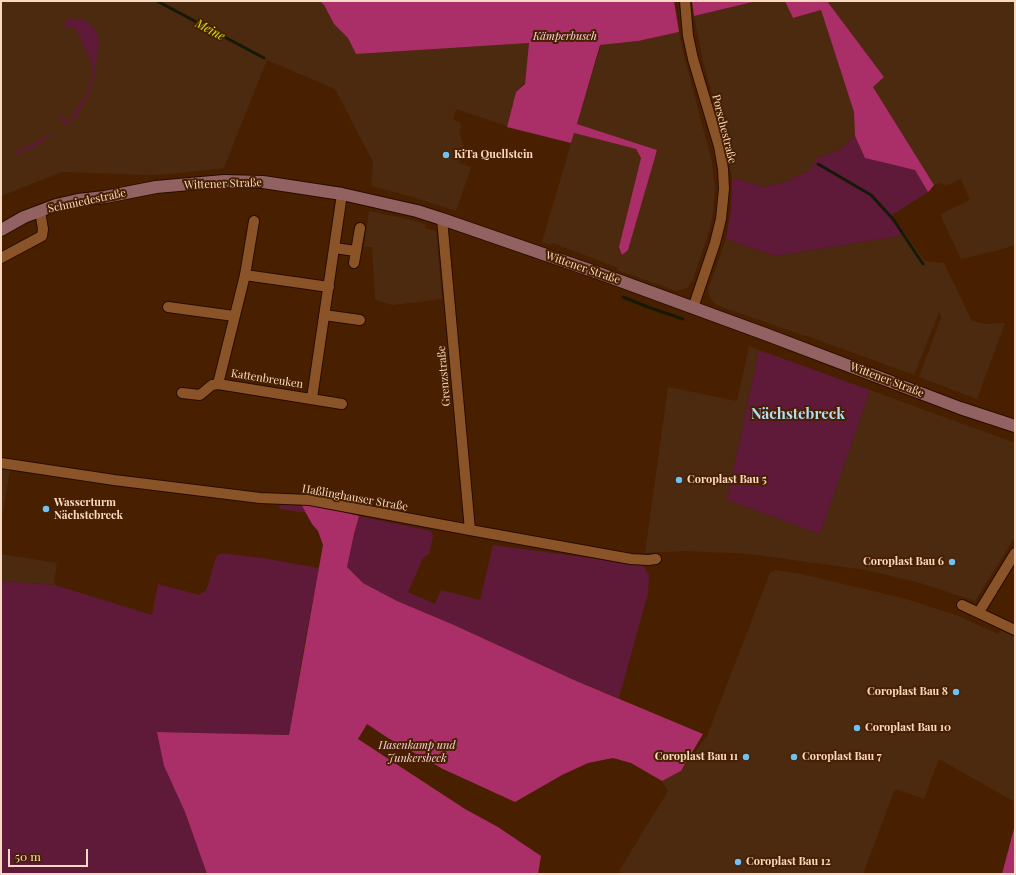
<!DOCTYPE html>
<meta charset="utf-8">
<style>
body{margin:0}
#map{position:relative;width:1016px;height:875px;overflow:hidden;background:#482000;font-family:"Playfair Display",serif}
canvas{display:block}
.frame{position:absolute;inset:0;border:2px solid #fad9c3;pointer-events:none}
.scale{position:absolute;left:8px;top:849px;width:80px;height:18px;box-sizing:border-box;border:2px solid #fad9c3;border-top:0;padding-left:5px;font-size:12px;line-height:14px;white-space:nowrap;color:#fad9c3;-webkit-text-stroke:3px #482000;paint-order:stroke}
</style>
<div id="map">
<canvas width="1016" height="875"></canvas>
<div class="frame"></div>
<div class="scale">50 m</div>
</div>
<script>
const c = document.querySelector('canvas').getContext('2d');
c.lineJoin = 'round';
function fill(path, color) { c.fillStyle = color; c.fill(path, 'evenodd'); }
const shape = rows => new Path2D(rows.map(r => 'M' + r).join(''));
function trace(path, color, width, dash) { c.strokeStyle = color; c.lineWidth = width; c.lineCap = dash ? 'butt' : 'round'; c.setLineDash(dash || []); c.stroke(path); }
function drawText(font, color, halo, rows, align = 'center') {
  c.font = font + ' "Playfair Display",serif'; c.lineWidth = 4; c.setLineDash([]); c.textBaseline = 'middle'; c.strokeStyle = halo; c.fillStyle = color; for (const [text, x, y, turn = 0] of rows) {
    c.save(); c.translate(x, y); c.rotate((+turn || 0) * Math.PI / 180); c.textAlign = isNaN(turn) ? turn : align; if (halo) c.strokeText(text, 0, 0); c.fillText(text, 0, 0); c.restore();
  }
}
fill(shape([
 [1,1,320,1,324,5,334,24,348,38,356,54,529,43,526,81,516,92,507,126,456,109,453,120,461,122,460,134,464,147,459,163,471,167,456,211,416,198,371,186,373,162,335,89,267,60,224,168,172,174,148,175,62,172,1,196],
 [757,1,786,1,793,18,821,10,854,112,855,136,839,150,817,158,810,170,785,182,765,187,740,180,732,179,728,153,703,61,694,16],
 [827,1,1015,1,1015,245,999,250,961,259,940,214,970,200,961,179,946,186,941,183,934,185,873,87,884,77],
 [679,32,682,48,712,162,715,188,713,212,710,228,693,279,688,287,684,289,680,290,674,290,617,270,618,268,553,243,551,245,542,242,574,133,636,149,641,158,619,247,657,150,577,124,601,45,638,41],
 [369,211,399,217,426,224,425,228,436,231,442,299,393,305,375,300,372,247,364,247],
 [906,235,925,261,944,263,972,321,986,324,1005,323,977,399,919,377,941,318,940,310,914,375,807,336,802,335,719,306,714,303,711,299,709,295,708,290,710,284,726,239,775,256],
 [749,346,759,350,727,500,820,534,870,390,1015,443,1015,537,975,601,917,582,866,570,750,554,685,551,645,553,668,387,737,401],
 [1,469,10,470,1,524],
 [1,554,57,563,54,582,55,585,1,581],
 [776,570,802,574,906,599,959,616,998,634,1001,630,1015,637,1015,802,939,759,924,799,895,789,863,874,624,874,619,871,668,791,662,781,681,771,707,736,770,573]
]), '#4b2a10');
fill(shape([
 [72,18,74,20,81,20,86,21,92,26,95,30,97,33,99,45,97,53,96,68,91,89,76,117,66,125,59,116,62,115,67,122,72,117,88,91,92,75,93,69,90,59,74,26,67,29,64,24,65,22],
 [51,134,51,135,39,144,16,155,14,153],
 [855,136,865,158,915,170,928,192,892,215,906,235,775,256,726,239,731,208,732,179,740,180,765,187,785,182,810,170,817,158,839,150],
 [759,350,870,390,820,534,727,500],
 [284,502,301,504,307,513,280,509,279,506],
 [359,516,431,531,433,536,429,554,423,558,408,592,435,604,441,590,480,600,493,545,643,565,649,575,648,593,619,698,574,680,454,625,397,601,363,583,347,567,354,534],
 [221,553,262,558,319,568,304,646,289,735,158,732,164,766,185,812,207,874,1,874,1,581,55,585,152,615,158,584,199,595,205,591,207,588,216,557]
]), '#5f1a39');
fill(shape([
 [320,1,674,1,679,32,638,41,600,45,577,124,657,150,628,250,622,255,619,247,641,158,636,149,574,133,571,143,507,127,516,92,525,84,529,43,356,54,348,38,334,24,324,5],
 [692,1,757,1,694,16],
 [785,1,827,1,884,77,873,87,934,185,930,190,928,192,915,170,865,158,855,136,854,112,821,10,793,18],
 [301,504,318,505,359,516,354,534,347,567,363,583,397,601,454,625,574,680,703,734,681,771,662,781,631,763,613,758,588,763,562,775,515,802,443,769,388,738,367,724,358,739,465,809,498,827,541,856,538,874,207,874,185,812,164,766,157,732,289,735,323,545,318,531,312,524],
 [1015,825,1015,874,1002,874]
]), '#aa2e68');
trace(shape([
 [157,1,264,58],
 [818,164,871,195,893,219,923,264],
 [623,297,648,307,683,319]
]), '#171907', 3);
const minor = shape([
 [685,1,688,36,693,59,719,146,723,169,724,189,721,219,715,243,693,308],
 [442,219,470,530],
 [334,248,356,251],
 [1,258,42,236,43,229,40,211],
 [354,263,360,228],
 [245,275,329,287],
 [168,307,234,316],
 [324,315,360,320],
 [218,384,245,275,254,221],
 [182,393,200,395,212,385,218,384,342,404],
 [312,398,342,194],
 [1,463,114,480,260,498,310,500,470,530,631,559,648,560,656,559],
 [962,605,1015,630],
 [979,612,1015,553]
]);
const secondary = shape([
 [1,230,24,217,56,205,78,200,105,197,156,187,224,181,263,182,342,194,417,211,442,219,604,275,765,334,960,408,1015,426]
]);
trace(minor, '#270c00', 12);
trace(secondary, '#270c00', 14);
trace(minor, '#8b5428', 10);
trace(secondary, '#926263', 12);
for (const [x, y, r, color] of [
 [446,155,4,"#6ec2f3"],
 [679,480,4,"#6ec2f3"],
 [46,509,4,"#6ec2f3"],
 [952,562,4,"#6ec2f3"],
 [956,692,4,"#6ec2f3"],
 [857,728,4,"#6ec2f3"],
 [746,757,4,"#6ec2f3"],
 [794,757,4,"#6ec2f3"],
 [738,862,4,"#6ec2f3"]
]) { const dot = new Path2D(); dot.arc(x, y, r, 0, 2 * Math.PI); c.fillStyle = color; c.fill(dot); trace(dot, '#482000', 1.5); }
drawText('italic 11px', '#f4d3de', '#482000', [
 ["Kämperbusch",565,37],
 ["Hasenkamp und",417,746],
 ["Junkersbeck",417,759]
]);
drawText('11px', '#fad9c3', '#482000', [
 ["Porschestraße",724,129,76],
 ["Wittener Straße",223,184,-2],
 ["Schmiedestraße",87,201,-12],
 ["Wittener Straße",583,268,19],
 ["Grenzstraße",444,376,-95],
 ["Kattenbreuken",267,379,9],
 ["Wittener Straße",887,380,21],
 ["Haßlinghauser Straße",355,498,10]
]);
drawText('bold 11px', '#fad9c3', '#482000', [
 ["KiTa Quellstein",454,155],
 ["Coroplast Bau 5",687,480],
 ["Wasserturm",54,503],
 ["Nächstebreck",54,516],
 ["Coroplast Bau 6",944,562,"right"],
 ["Coroplast Bau 8",948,692,"right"],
 ["Coroplast Bau 10",865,728],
 ["Coroplast Bau 11",738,757,"right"],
 ["Coroplast Bau 7",802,757],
 ["Coroplast Bau 12",746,862]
], 'left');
drawText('italic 12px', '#cfe415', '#482000', [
 ["Meine",210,30,28]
]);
drawText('bold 15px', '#b0dcf8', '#482000', [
 ["Nächstebreck",798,414]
]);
</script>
